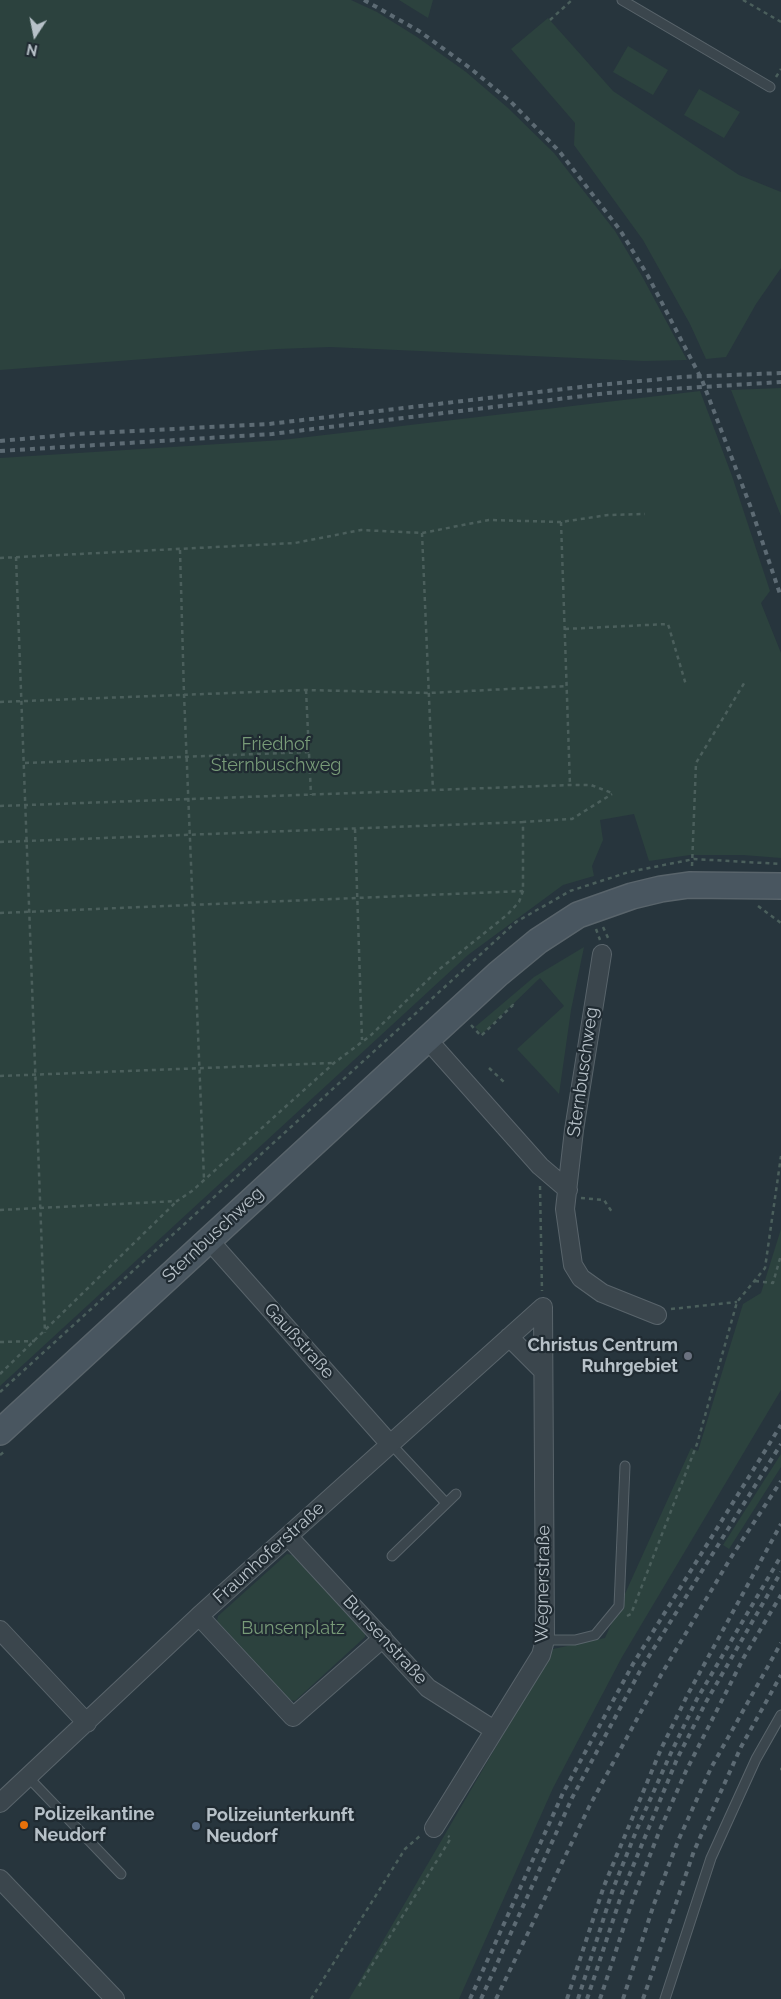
<!DOCTYPE html>
<meta charset="utf-8">
<style>
body{margin:0}
#map{position:relative;width:781px;height:1999px;overflow:hidden;background:#27353d;font-family:Raleway,sans-serif}
canvas{display:block}
.north{position:absolute;left:10px;top:10px;width:50px;height:50px;-webkit-text-stroke:4px #202b32;paint-order:stroke;rotate:191deg;font-size:14px;font-weight:700;line-height:20px;text-align:center;color:#b7c1c8}
.north::after{content:'';display:block;margin:auto;width:18px;height:22px;background:#b7c1c8;clip-path:polygon(50% 0,100% 100%,50% 72%,0 100%)}
</style>
<div id="map">
<canvas width="781" height="1999"></canvas>
<div class="north">N</div>
</div>
<script>
const c = document.querySelector('canvas').getContext('2d');
c.lineJoin = 'round';
function fill(path, color) { c.fillStyle = color; c.fill(path, 'evenodd'); }
const shape = rows => new Path2D(rows.map(r => 'M' + r).join(''));
function trace(path, color, width, dash) { c.strokeStyle = color; c.lineWidth = width; c.lineCap = dash ? 'butt' : 'round'; c.setLineDash(dash || []); c.stroke(path); }
function drawText(font, color, halo, rows, align = 'center') {
  c.font = font + ' Raleway,sans-serif'; c.lineWidth = 4.5; c.setLineDash([]); c.textBaseline = 'middle'; c.strokeStyle = halo; c.fillStyle = color; for (const [text, x, y, turn = 0] of rows) {
    c.save(); c.translate(x, y); c.rotate((+turn || 0) * Math.PI / 180); c.textAlign = isNaN(turn) ? turn : align; if (halo) c.strokeText(text, 0, 0); c.fillText(text, 0, 0); c.restore();
  }
}
fill(shape([
 [0,0,351,0,377,12,417,37,466,72,508,108,554,153,615,231,643,278,687,360,644,361,330,347,277,349,0,370],
 [399,0,433,0,428,18],
 [548,18,613,91,739,175,781,192,781,268,756,304,726,357,706,359,690,324,643,240,574,145,575,123,511,49],
 [628,46,668,70,653,95,613,72],
 [699,89,740,112,724,138,684,115],
 [781,388,781,516,731,390],
 [700,391,732,476,770,591,761,603,781,653,781,858,743,855,690,855,649,861,634,814,600,820,603,840,592,866,594,876,563,885,468,955,0,1386,0,458,282,440],
 [584,947,571,1010,559,1094,517,1049,564,1006,540,978,482,1034,475,1027,534,977],
 [781,1229,781,1390,622,1657,553,1788,459,1999,349,1999,553,1649,605,1638,691,1448,698,1451,743,1304,761,1293],
 [781,1454,781,1467,729,1549,723,1545],
 [287,1554,292,1555,365,1633,365,1637,295,1701,290,1700,217,1621,218,1616]
]), '#2c423e');
const service = shape([
 [622,0,770,87],
 [390,1443,446,1503],
 [392,1556,456,1494],
 [545,1640,575,1640,595,1635,619,1606,625,1466],
 [28,1777,121,1874],
 [665,1999,711,1858,756,1759,781,1715]
]);
const minor = shape([
 [602,954,574,1130,565,1209,573,1265,581,1278,602,1293,657,1315],
 [427,1039,540,1166,568,1190],
 [208,1239,389,1443],
 [509,1337,543,1371],
 [288,1536,428,1688,494,1730],
 [199,1616,293,1717,383,1638],
 [0,1630,87,1723],
 [0,1803,199,1616,543,1307],
 [434,1828,541,1655,545,1640,543,1307],
 [0,1879,115,1999]
]);
const secondary = shape([
 [0,1432,498,974,538,941,578,915,632,896,661,889,689,885,781,886]
]);
trace(service, '#59646b', 11);
trace(minor, '#59646b', 20);
trace(secondary, '#59646b', 28);
trace(shape([
 [743,0,781,22],
 [550,20,572,0],
 [776,77,781,69],
 [561,522,570,785],
 [422,533,433,791],
 [180,550,184,694,204,1179],
 [16,557,45,1333],
 [0,558,295,543,361,530,422,533,489,520,561,522,608,515,645,514],
 [565,629,668,624,686,685],
 [306,690,311,795],
 [0,702,306,690,429,693,567,686],
 [25,763,309,752],
 [0,806,570,785,591,785,612,793],
 [355,829,362,1040],
 [0,842,523,822],
 [692,866,696,763,746,680],
 [758,906,781,923],
 [0,913,523,891],
 [603,927,609,940],
 [596,929,600,940],
 [471,1025,481,1036,513,1005,514,1006],
 [489,1068,504,1082],
 [0,1076,332,1063],
 [540,1186,542,1291],
 [581,1198,604,1200,612,1212],
 [0,1210,177,1201,192,1191,334,1063,370,1036,436,972,508,914,519,902,523,891,523,822,572,819,612,794],
 [755,1281,773,1283,781,1255],
 [671,1309,737,1302],
 [0,1342,35,1341],
 [0,1374,176,1202],
 [0,1392,516,922,570,891,629,872,694,859,781,864],
 [0,1455,5,1451],
 [627,1616,631,1614,697,1444,737,1302,765,1268,781,1156],
 [780,1769,781,1769],
 [359,1986,451,1838,448,1836],
 [311,1999,405,1849,421,1835]
]), '#4b5f5c', 2.5, [4, 4]);
trace(service, '#3b464d', 9);
trace(minor, '#3b464d', 18);
trace(secondary, '#495660', 25);
trace(shape([
 [364,0,419,31,470,68,511,102,559,151,620,230,648,276,702,380,751,508,781,597],
 [0,441,76,434,269,424,589,386,682,377,781,373],
 [0,451,272,434,608,393,781,382],
 [470,1999,563,1793,633,1664,781,1425],
 [481,1999,572,1798,641,1669,781,1444],
 [496,1999,589,1807,661,1675,730,1559,781,1481],
 [567,1999,604,1886,661,1749,688,1694,781,1524],
 [578,1999,613,1889,637,1829,670,1755,697,1699,781,1556],
 [587,1999,622,1893,677,1759,706,1702,781,1572],
 [600,1999,633,1899,659,1832,686,1771,744,1657,781,1595],
 [623,1999,654,1904,678,1841,711,1768,781,1643],
 [643,1999,694,1851,741,1747,781,1675]
]), '#5d6b74', 4, [5, 5]);
for (const [x, y, r, color] of [
 [688,1356,5,"#6b7280"],
 [24,1825,5,"#e8710a"],
 [196,1826,5,"#5c6f8a"]
]) { const dot = new Path2D(); dot.arc(x, y, r, 0, 2 * Math.PI); c.fillStyle = color; c.fill(dot); trace(dot, '#202b32', 2); }
drawText('18px', '#789b78', '#202b32', [
 ["Friedhof",276,745],
 ["Sternbuschweg",276,766],
 ["Bunsenplatz",293,1629]
]);
drawText('18px', '#b7c1c8', '#202b32', [
 ["Sternbuschweg",583,1072,-82],
 ["Sternbuschweg",213,1235,-43],
 ["Gaußstraße",299,1341,48],
 ["Fraunhoferstraße",269,1553,-42],
 ["Wegnerstraße",543,1584,-89],
 ["Bunsenstraße",385,1640,47]
]);
drawText('bold 18px', '#b7c1c8', '#202b32', [
 ["Christus Centrum",678,1346,"right"],
 ["Ruhrgebiet",678,1367,"right"],
 ["Polizeikantine",34,1815],
 ["Neudorf",34,1836],
 ["Polizeiunterkunft",206,1816],
 ["Neudorf",206,1837]
], 'left');
</script>
